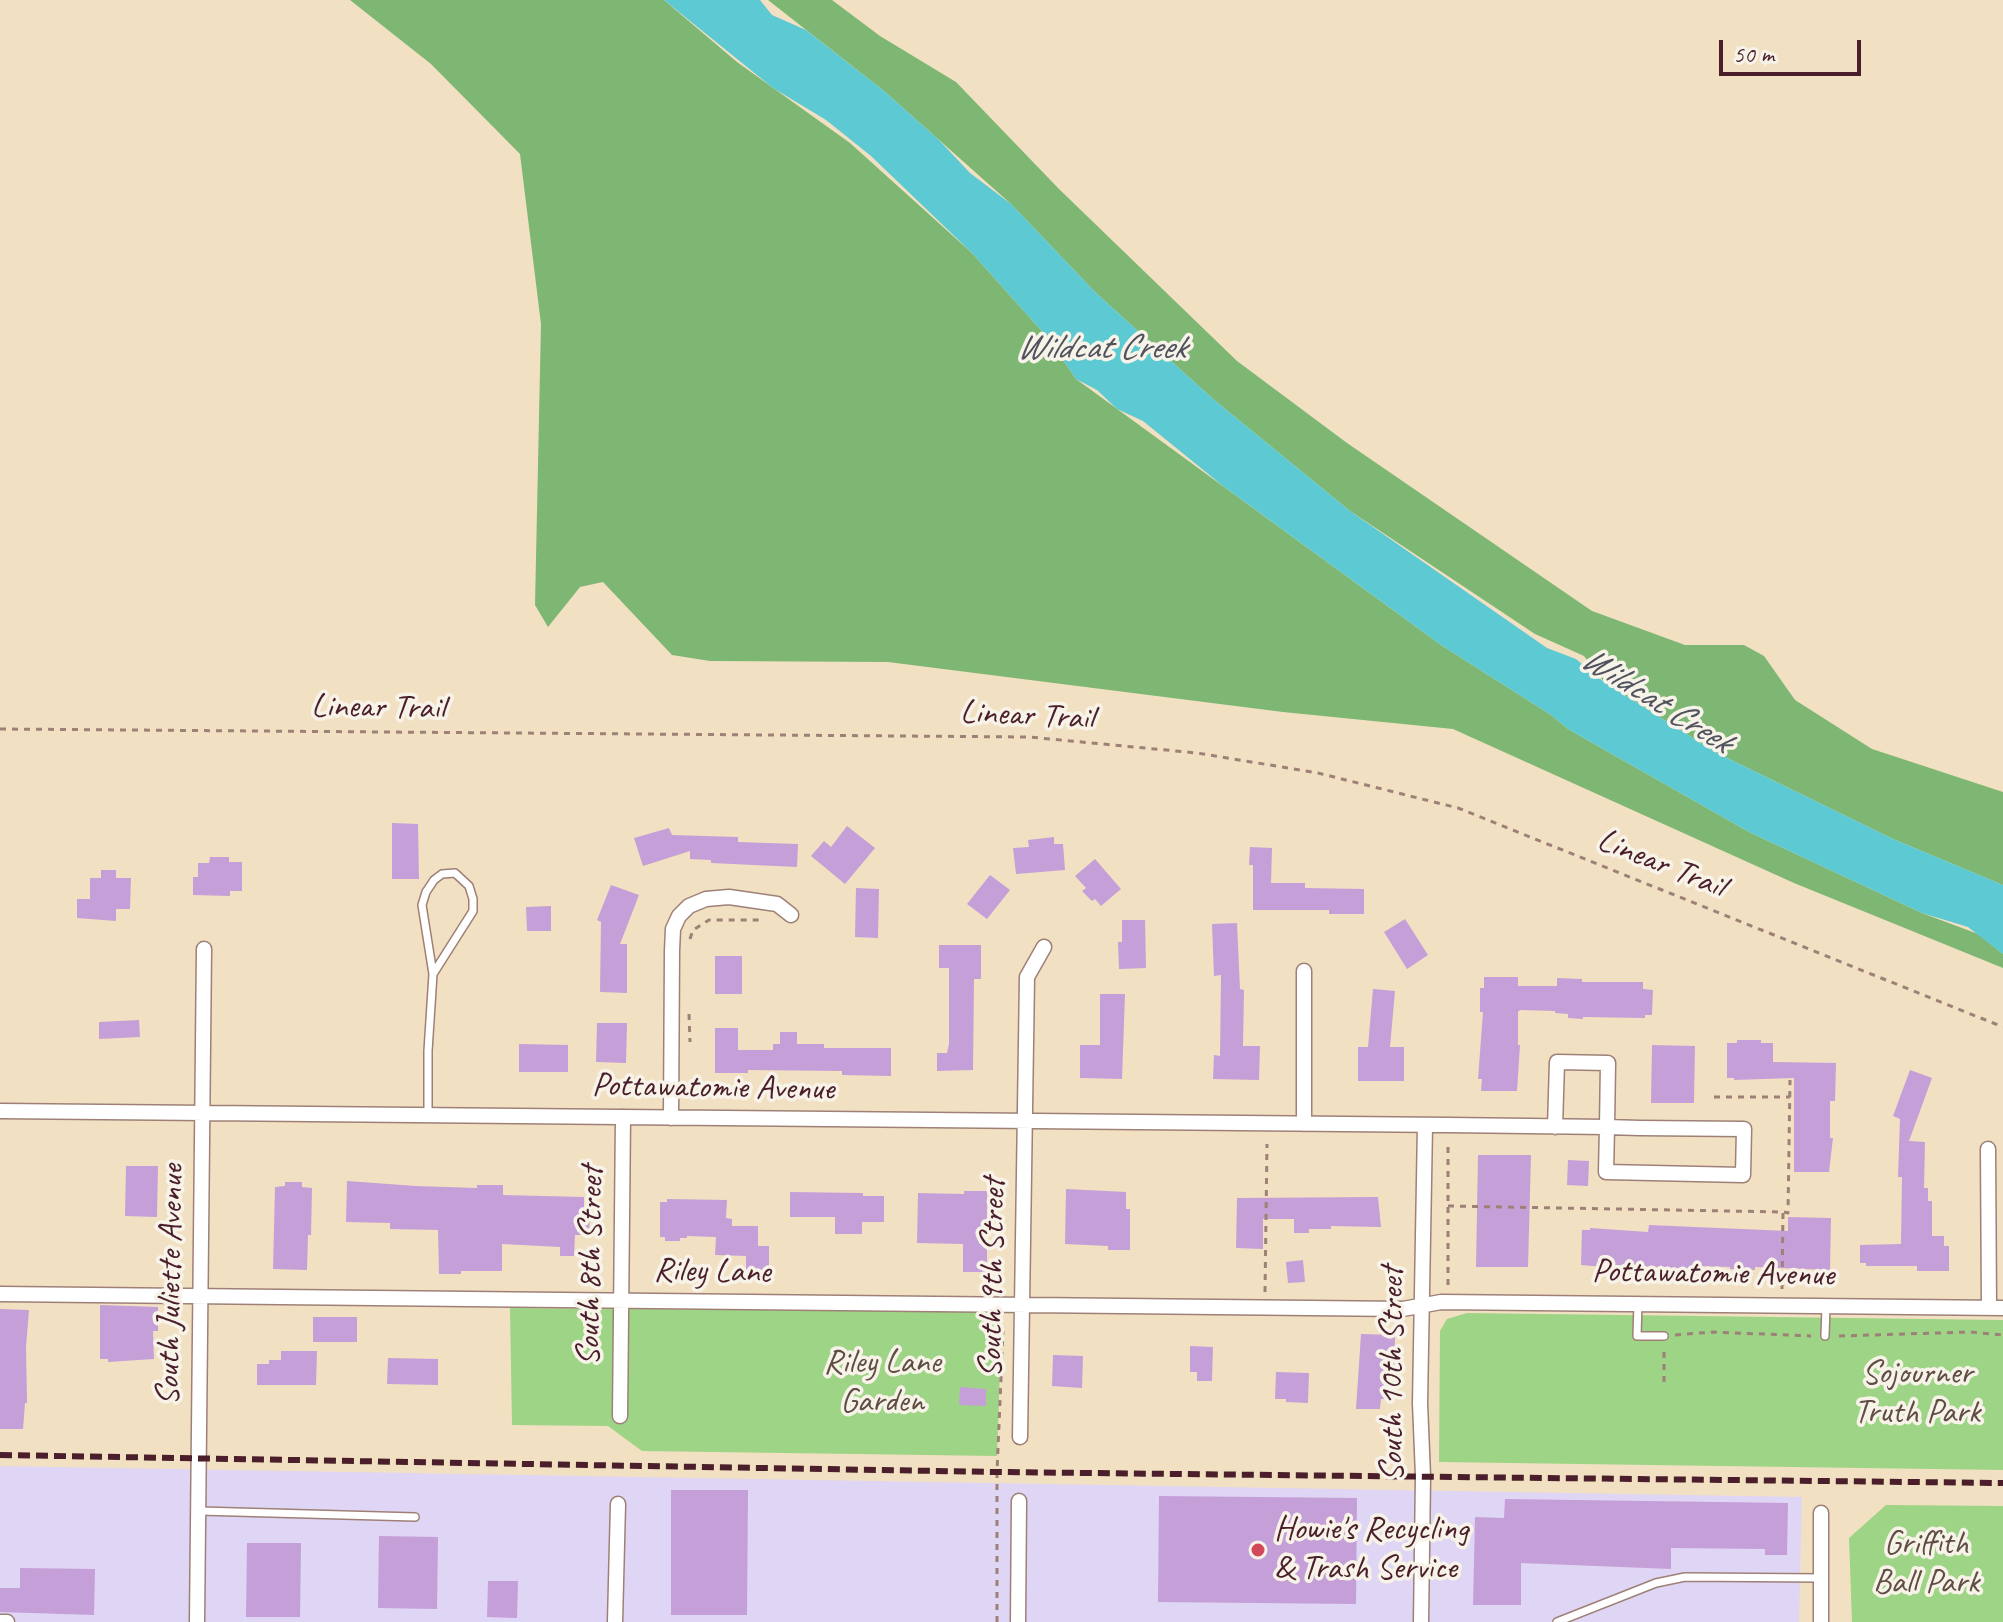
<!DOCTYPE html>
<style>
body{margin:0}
#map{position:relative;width:2003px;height:1622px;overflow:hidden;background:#f2e0c3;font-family:Caveat,sans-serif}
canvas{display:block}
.scale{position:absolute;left:1719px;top:40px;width:142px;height:36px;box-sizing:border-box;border:4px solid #4a1f2b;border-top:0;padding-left:10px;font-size:24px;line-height:28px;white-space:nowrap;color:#4a1f2b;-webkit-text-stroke:6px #f7f3e8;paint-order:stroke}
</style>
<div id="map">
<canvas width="2003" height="1622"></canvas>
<div class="scale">50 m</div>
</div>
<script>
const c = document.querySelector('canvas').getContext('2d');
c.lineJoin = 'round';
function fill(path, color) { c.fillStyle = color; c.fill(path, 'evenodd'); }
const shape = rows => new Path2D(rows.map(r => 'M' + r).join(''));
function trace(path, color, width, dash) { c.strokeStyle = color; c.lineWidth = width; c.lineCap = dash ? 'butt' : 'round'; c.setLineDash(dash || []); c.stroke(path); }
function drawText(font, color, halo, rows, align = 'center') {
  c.font = font + ' Caveat,sans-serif'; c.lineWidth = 7; c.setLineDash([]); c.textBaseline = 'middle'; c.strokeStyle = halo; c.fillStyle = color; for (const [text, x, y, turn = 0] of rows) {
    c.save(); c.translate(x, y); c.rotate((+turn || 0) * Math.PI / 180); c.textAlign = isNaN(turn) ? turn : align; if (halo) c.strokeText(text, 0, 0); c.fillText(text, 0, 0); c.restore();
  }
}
fill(shape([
 [0,1466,1802,1497,1799,1622,0,1622]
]), '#dfd5f5');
fill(shape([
 [510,1308,1002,1312,997,1456,642,1451,608,1426,512,1425],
 [1467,1313,2003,1320,2003,1470,1439,1462,1440,1331,1447,1319],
 [1886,1505,2003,1506,2003,1622,1852,1622,1849,1538]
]), '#9ed486');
fill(shape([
 [350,0,664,0,737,62,850,143,972,253,1048,338,1076,379,1441,645,1551,715,1568,729,1749,832,1922,913,1978,934,2003,954,2003,968,1794,883,1453,729,1283,712,888,662,710,661,672,655,603,582,580,587,548,627,535,605,541,324,520,154,431,64],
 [768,0,832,0,880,36,956,82,1059,189,1237,361,1347,443,1592,611,1685,645,1744,645,1764,656,1795,700,1872,749,2003,792,2003,885,1893,839,1715,752,1604,682,1584,656,1535,634,1350,511,1213,399,1096,293,1011,204,884,91]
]), '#7eb673');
fill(shape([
 [664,0,760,0,772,15,806,30,884,91,939,140,970,173,1011,204,1096,293,1213,399,1350,511,1547,648,1576,659,1604,682,1715,752,1893,839,2003,885,2003,954,1968,927,1922,913,1749,832,1568,729,1551,715,1441,645,1223,486,1143,421,1117,409,1097,390,1076,379,1048,338,972,253,871,156,826,120,773,88]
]), '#5dc9d3');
fill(shape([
 [392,823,418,824,419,879,392,879],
 [847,826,875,848,845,884,811,856,824,841,831,847],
 [669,828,672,835,738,837,738,842,798,844,797,867,711,863,711,860,690,859,690,851,643,866,634,838],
 [1054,837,1054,844,1063,844,1065,870,1016,874,1013,848,1029,847,1028,840],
 [1250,847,1272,848,1271,883,1305,883,1305,888,1364,889,1364,914,1329,914,1329,910,1253,910,1253,865,1249,865],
 [210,857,229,857,229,862,242,862,242,891,230,891,230,896,193,895,193,877,198,877,198,863,209,863],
 [1095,859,1121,889,1101,906,1095,899,1092,901,1082,891,1086,888,1075,876],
 [101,870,116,870,116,878,131,878,130,909,116,909,116,921,77,918,77,899,90,899,90,878,101,878],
 [990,875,1010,890,987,919,967,904],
 [611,885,639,895,620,944,627,944,627,993,600,992,601,922,597,920],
 [856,888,879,889,878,938,855,937],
 [551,906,551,931,527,931,526,907],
 [1405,919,1428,955,1407,969,1384,932],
 [1122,920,1145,920,1146,968,1119,969,1118,942,1122,942],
 [1237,923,1240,989,1244,990,1243,1046,1260,1046,1259,1080,1213,1079,1214,1055,1220,1056,1221,975,1214,976,1212,924],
 [939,945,981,945,981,979,974,979,973,1070,937,1071,937,1053,947,1053,949,1044,949,968,939,968],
 [715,956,742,956,742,994,715,994],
 [1484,977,1518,977,1518,986,1557,986,1557,978,1582,979,1582,982,1643,982,1643,989,1653,990,1652,1015,1645,1015,1645,1018,1583,1017,1583,1019,1568,1018,1568,1014,1555,1013,1555,1011,1520,1010,1518,1012,1518,1045,1520,1045,1517,1091,1481,1091,1482,1079,1478,1079,1483,1012,1480,1012,1480,988,1484,988],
 [1373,989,1395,991,1390,1047,1404,1047,1404,1081,1358,1081,1358,1047,1368,1047],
 [1100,994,1125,994,1122,1079,1080,1078,1080,1045,1100,1045],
 [139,1020,140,1037,99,1039,99,1022],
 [597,1023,627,1023,626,1063,596,1062],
 [715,1028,738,1028,738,1050,773,1050,773,1044,780,1044,780,1032,797,1032,797,1044,824,1044,824,1048,891,1048,891,1076,842,1075,842,1071,748,1070,748,1073,715,1073],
 [1737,1040,1761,1040,1761,1043,1773,1043,1773,1062,1836,1063,1835,1101,1830,1101,1830,1138,1833,1138,1829,1172,1794,1172,1794,1078,1734,1080,1734,1078,1727,1078,1727,1043,1737,1043],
 [519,1044,568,1045,568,1072,519,1072],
 [1652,1045,1695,1046,1694,1103,1651,1103],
 [1910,1070,1932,1078,1909,1141,1925,1142,1924,1188,1928,1188,1928,1201,1932,1201,1932,1236,1944,1236,1944,1246,1949,1246,1949,1271,1917,1271,1917,1266,1866,1266,1866,1263,1860,1263,1860,1245,1901,1244,1902,1177,1898,1177,1900,1119,1893,1116],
 [1478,1155,1531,1155,1528,1267,1476,1267],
 [1568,1160,1589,1161,1588,1186,1567,1185],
 [126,1166,158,1166,157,1217,125,1216],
 [347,1181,416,1186,477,1188,477,1185,503,1185,503,1195,584,1197,584,1212,590,1212,589,1235,575,1235,574,1256,560,1256,560,1247,502,1244,502,1271,461,1271,461,1274,439,1274,438,1230,390,1229,390,1223,346,1222],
 [285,1182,302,1182,302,1187,312,1188,311,1235,308,1235,307,1270,273,1269,275,1187,285,1186],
 [1066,1189,1126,1192,1126,1209,1130,1209,1130,1250,1108,1250,1108,1246,1065,1244],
 [964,1191,987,1191,987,1272,963,1272,963,1244,917,1243,918,1193,964,1194],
 [790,1192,863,1193,863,1196,884,1196,884,1222,862,1222,862,1234,835,1234,835,1217,790,1217],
 [1378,1197,1381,1227,1331,1226,1331,1229,1309,1229,1309,1233,1294,1233,1294,1219,1263,1219,1263,1249,1236,1248,1237,1198],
 [667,1199,727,1200,726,1218,732,1219,732,1226,758,1226,758,1246,769,1246,769,1276,746,1276,746,1256,715,1255,716,1237,687,1236,687,1238,680,1238,680,1241,665,1241,665,1237,660,1237,660,1202,667,1202],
 [1788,1217,1831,1218,1830,1270,1755,1267,1755,1270,1730,1269,1730,1267,1700,1266,1700,1269,1617,1265,1616,1268,1581,1265,1582,1230,1590,1230,1590,1228,1648,1232,1649,1225,1788,1231],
 [1303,1260,1305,1282,1288,1283,1286,1262],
 [100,1305,158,1307,158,1331,153,1331,154,1359,108,1362,108,1359,100,1359],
 [0,1309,29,1310,26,1347,27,1403,25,1403,23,1429,0,1429],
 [313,1317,357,1317,357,1342,313,1342],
 [1361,1334,1395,1335,1394,1386,1390,1390,1390,1399,1381,1399,1380,1409,1356,1409],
 [1190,1346,1213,1347,1212,1381,1197,1381,1197,1372,1190,1372],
 [281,1351,317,1351,316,1385,257,1385,257,1364,269,1364,269,1360,281,1360],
 [1053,1355,1083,1356,1082,1388,1052,1386],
 [388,1358,438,1359,438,1385,387,1384],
 [1276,1372,1309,1373,1308,1403,1286,1402,1286,1399,1275,1399],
 [960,1387,986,1389,986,1406,959,1405],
 [671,1490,748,1490,747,1615,671,1615],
 [1159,1496,1357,1498,1356,1604,1158,1602],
 [1505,1499,1788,1503,1787,1555,1765,1555,1765,1549,1671,1548,1671,1569,1521,1563,1521,1605,1473,1605,1475,1517,1504,1518],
 [379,1536,438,1537,437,1609,378,1608],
 [247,1543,301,1543,300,1617,246,1617],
 [20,1568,95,1569,94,1615,0,1612,0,1588,20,1588],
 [488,1581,518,1581,517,1618,487,1617]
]), '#c59fd8');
const lane = shape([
 [428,1115,428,1051,433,974,422,905,426,892,434,880,442,874,455,873,469,886,473,899,473,911,433,974],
 [1638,1303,1637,1336,1664,1336],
 [1825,1336,1826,1306],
 [200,1511,415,1517],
 [1557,1622,1656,1583,1685,1577,1821,1578]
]);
const street = shape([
 [0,1111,1448,1125,1528,1126,1607,1127,1640,1128,1744,1129,1743,1175,1606,1172,1607,1127,1608,1063,1557,1062,1555,1127],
 [671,1118,672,951,673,929,679,916,689,906,706,899,729,897,777,904,791,915],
 [1304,1124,1304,971],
 [1988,1149,1989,1308],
 [0,1294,1403,1309,1441,1302,2003,1308],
 [620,1416,623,1117],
 [1020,1437,1027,977,1044,947],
 [0,1622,7,1622],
 [197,1622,204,949],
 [615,1622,618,1504],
 [1018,1622,1019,1501],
 [1421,1622,1423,1476,1420,1403,1425,1125],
 [1821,1622,1821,1513]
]);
trace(lane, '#9e8077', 10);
trace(street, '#9e8077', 17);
trace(shape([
 [0,729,1029,737,1197,753,1318,773,1458,808,2003,1027],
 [690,939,693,930,709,920,760,920],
 [689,1014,690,1042],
 [1714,1097,1790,1097],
 [1448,1206,1783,1212,1782,1289],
 [1784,1212,1788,1213,1790,1080],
 [1448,1285,1448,1141],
 [1265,1292,1267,1144],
 [1675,1335,1713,1332,1811,1336],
 [1839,1336,1970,1332,2003,1335],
 [1664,1382,1664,1349],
 [997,1622,997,1472,1003,1331]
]), '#9e8077', 3, [6, 6]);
trace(lane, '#fff', 7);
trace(street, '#fff', 14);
trace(shape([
 [0,1455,997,1472,2003,1483]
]), '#4a1f2b', 6, [12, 6]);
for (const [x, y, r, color] of [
 [1258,1550,8,"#d1495b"]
]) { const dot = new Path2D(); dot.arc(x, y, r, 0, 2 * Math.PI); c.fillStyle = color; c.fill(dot); trace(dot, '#f7f3e8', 3); }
drawText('34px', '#4a1f2b', '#f7f3e8', [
 ["Linear Trail",378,708,1],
 ["Linear Trail",1027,716,3],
 ["Linear Trail",1661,864,22],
 ["Pottawatomie Avenue",713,1088,1],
 ["South 8th Street",591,1266,-89],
 ["Riley Lane",712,1272,1],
 ["Pottawatomie Avenue",1713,1274,1],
 ["South 9th Street",993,1278,-89],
 ["South Juliette Avenue",171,1285,-89],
 ["South 10th Street",1393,1374,-90]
]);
drawText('34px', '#5f4c42', '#f7f3e8', [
 ["Riley Lane",882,1363],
 ["Garden",882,1402],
 ["Sojourner",1917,1374],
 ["Truth Park",1917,1413],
 ["Griffith",1926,1544],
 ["Ball Park",1926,1583]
]);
drawText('34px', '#4a1f2b', '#f7f3e8', [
 ["Howie's Recycling",1274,1530],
 ["& Trash Service",1274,1569]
], 'left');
drawText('italic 36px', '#50525d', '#f7f3e8', [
 ["Wildcat Creek",1101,349],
 ["Wildcat Creek",1656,701,32]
]);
</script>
